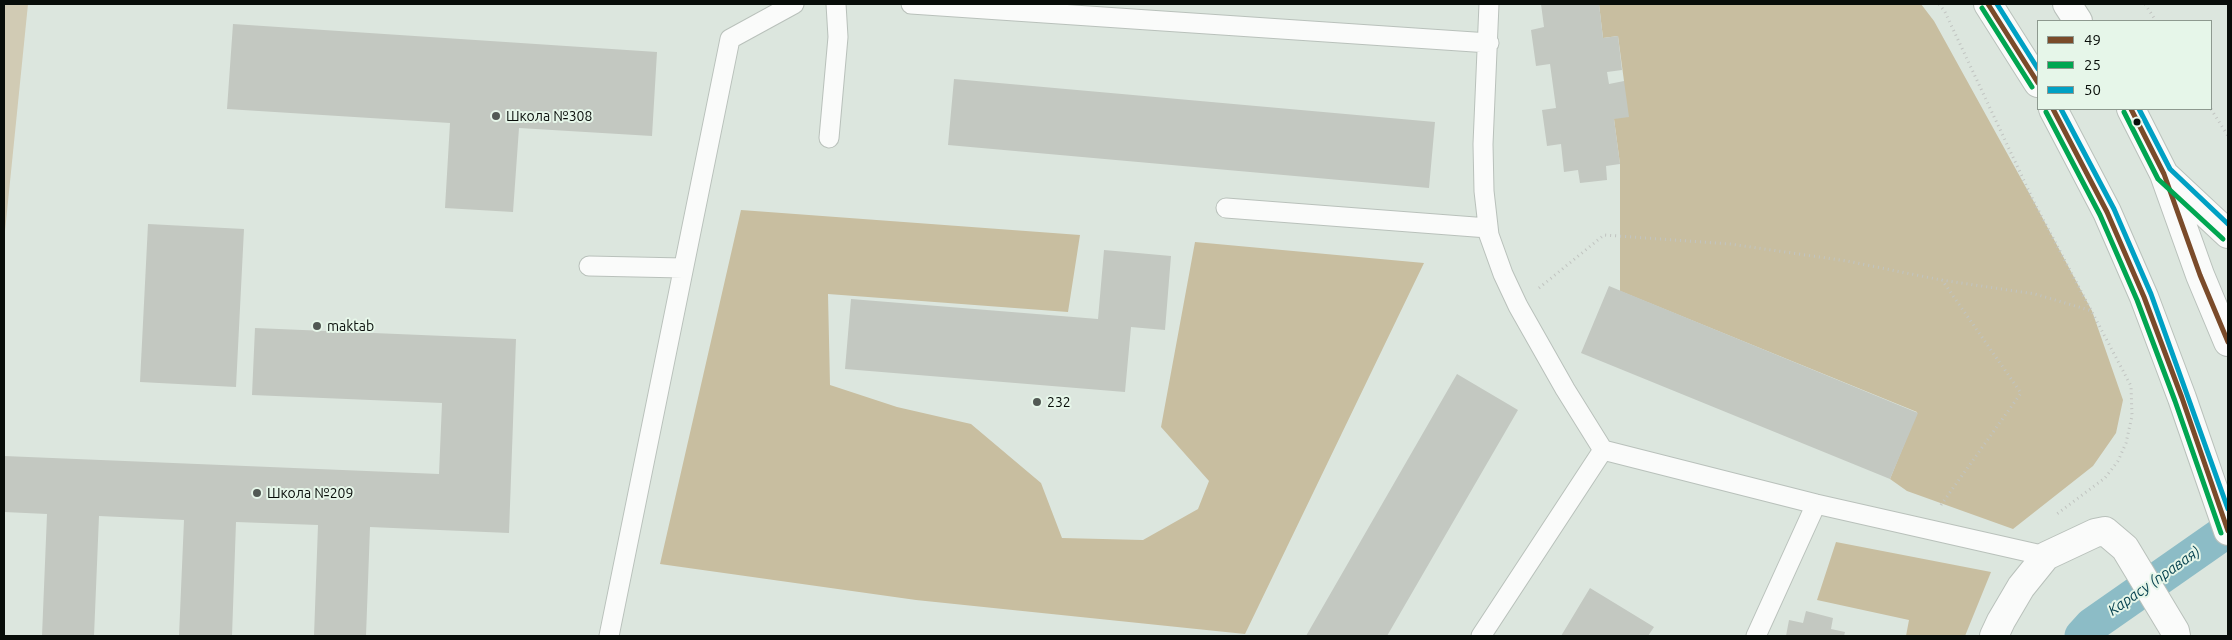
<!DOCTYPE html>
<meta charset="utf-8">
<style>
body{margin:0}
#map{position:relative;width:2232px;height:640px;overflow:hidden;background:#dce6de;font-family:Ubuntu,sans-serif}
canvas{display:block}
.frame{position:absolute;inset:0;border:5px solid #080d09;pointer-events:none}
.legend{position:absolute;left:2037px;top:20px;width:175px;height:90px;box-sizing:border-box;background:#e6f6e9;border:1px solid #8d998f;margin:0;padding:6px 9px;list-style:none;font-size:15px;color:#080d09}
.legend li{display:flex;align-items:center;gap:10px;height:25px}
.legend b{width:25px;border:1px solid #8d998f}
</style>
<div id="map">
<canvas width="2232" height="640"></canvas>
<div class="frame"></div>
<ul class="legend">
<li><b style="height:6px;background:#7a4b2a"></b>49</li>
<li><b style="height:6px;background:#00a651"></b>25</li>
<li><b style="height:6px;background:#00a1c4"></b>50</li>
</ul>
</div>
<script>
const c = document.querySelector('canvas').getContext('2d');
c.lineJoin = 'round';
function fill(path, color) { c.fillStyle = color; c.fill(path, 'evenodd'); }
const shape = rows => new Path2D(rows.map(r => 'M' + r).join(''));
function trace(path, color, width, dash) { c.strokeStyle = color; c.lineWidth = width; c.lineCap = dash ? 'butt' : 'round'; c.setLineDash(dash || []); c.stroke(path); }
function drawText(font, color, halo, rows, align = 'center') {
  c.font = font + ' Ubuntu,sans-serif'; c.lineWidth = 4; c.setLineDash([]); c.textBaseline = 'middle'; c.strokeStyle = halo; c.fillStyle = color; for (const [text, x, y, turn = 0] of rows) {
    c.save(); c.translate(x, y); c.rotate((+turn || 0) * Math.PI / 180); c.textAlign = isNaN(turn) ? turn : align; if (halo) c.strokeText(text, 0, 0); c.fillText(text, 0, 0); c.restore();
  }
}
fill(shape([
 [4,4,28,4,4,241]
]), '#d1cbb4');
fill(shape([
 [1599,4,1921,4,1934,21,2034,202,2092,311,2123,400,2116,433,2093,466,2013,529,1907,491,1890,479,1917,412,1620,291,1620,164,1614,119,1624,81,1618,36,1603,38],
 [741,210,1080,235,1068,312,828,294,830,385,897,407,971,424,1041,483,1062,538,1143,540,1198,509,1209,481,1161,427,1195,242,1424,263,1245,634,916,600,660,564],
 [1836,542,1991,572,1965,636,1906,636,1909,620,1817,600]
]), '#c8bea0');
trace(shape([
 [2082,636,2092,625,2228,530]
]), '#8cbcc6', 35);
fill(shape([
 [1541,4,1599,4,1603,38,1618,36,1622,70,1607,72,1609,84,1624,81,1629,117,1614,119,1620,164,1606,166,1607,180,1580,183,1578,170,1564,172,1561,144,1547,146,1542,110,1556,108,1550,64,1536,66,1531,30,1544,27],
 [233,24,657,52,652,136,519,128,513,212,445,208,450,123,227,109],
 [954,79,1435,122,1429,188,948,145],
 [148,224,244,229,236,387,140,382],
 [1104,250,1171,256,1165,330,1131,327,1125,392,845,369,851,299,1098,319],
 [1609,286,1918,413,1890,479,1581,353],
 [255,328,516,339,509,533,370,527,366,636,314,636,318,525,236,522,232,636,179,636,184,520,99,516,94,636,42,636,47,514,4,512,4,456,439,474,442,403,252,395],
 [1457,374,1518,410,1387,636,1306,636],
 [1590,588,1654,627,1648,636,1561,636],
 [1806,611,1833,618,1831,629,1845,632,1844,636,1786,636,1789,620,1803,623]
]), '#c3c8c1');
const lane = shape([
 [911,4,1489,43],
 [1489,4,1483,144,1484,191,1489,235,1503,274,1518,306,1565,389,1603,450],
 [829,138,838,37,836,4],
 [1226,208,1488,228],
 [589,266,683,268],
 [609,636,730,39,794,4],
 [1481,636,1603,450,1816,504,2046,556],
 [1756,636,1816,504]
]);
const street = shape([
 [1994,636,2001,621,2021,587,2046,556,2095,533,2105,531,2125,548,2175,631,2176,636]
]);
const highway = shape([
 [1988,4,2038,83],
 [2067,4,2078,21],
 [2053,109,2107,212,2144,297,2182,398,2228,531],
 [2131,109,2164,174,2200,275,2228,342],
 [2167,177,2228,234]
]);
trace(lane, '#b9c1bb', 21);
trace(street, '#b9c1bb', 30);
trace(highway, '#b9c1bb', 30);
trace(shape([
 [1939,4,1945,12,2034,202,2131,386,2132,416,2126,443,2118,461,2105,478,2057,514],
 [2145,4,2156,21],
 [2211,109,2228,136],
 [1539,288,1604,235,1730,244,1847,261,1941,280,2035,294,2092,311],
 [1941,505,2021,393,1942,280]
]), '#c1c4c1', 3, [1, 4]);
trace(lane, '#fafbfa', 19);
trace(street, '#fafbfa', 28);
trace(highway, '#fafbfa', 28);
trace(shape([
 [1988,4,2038,83],
 [2053,109,2107,212,2144,297,2182,398,2228,531],
 [2131,109,2164,174,2200,275,2228,342]
]), '#7a4b2a', 5);
trace(shape([
 [1982,8,2032,87],
 [2046,112,2100,215,2137,300,2175,401,2221,533],
 [2124,112,2158,179,2223,239]
]), '#00a651', 5);
trace(shape([
 [1997,4,2038,69],
 [2061,109,2114,209,2151,294,2228,509],
 [2139,109,2170,169,2228,224]
]), '#00a1c4', 5);
for (const [x, y, r, color] of [
 [496,116,5,"#525954"],
 [2137,122,4.5,"#080d09"],
 [317,326,5,"#525954"],
 [1037,402,5,"#525954"],
 [257,493,5,"#525954"]
]) { const dot = new Path2D(); dot.arc(x, y, r, 0, 2 * Math.PI); c.fillStyle = color; c.fill(dot); trace(dot, '#e6f6e9', 2); }
drawText('14px', '#080d09', '#e6f6e9', [
 ["Школа №308",506,116],
 ["maktab",327,326],
 ["232",1047,402],
 ["Школа №209",267,493]
], 'left');
drawText('italic 15px', '#074350', '#e6f6e9', [
 ["Карасу (правая)",2154,581,-35]
]);
</script>
